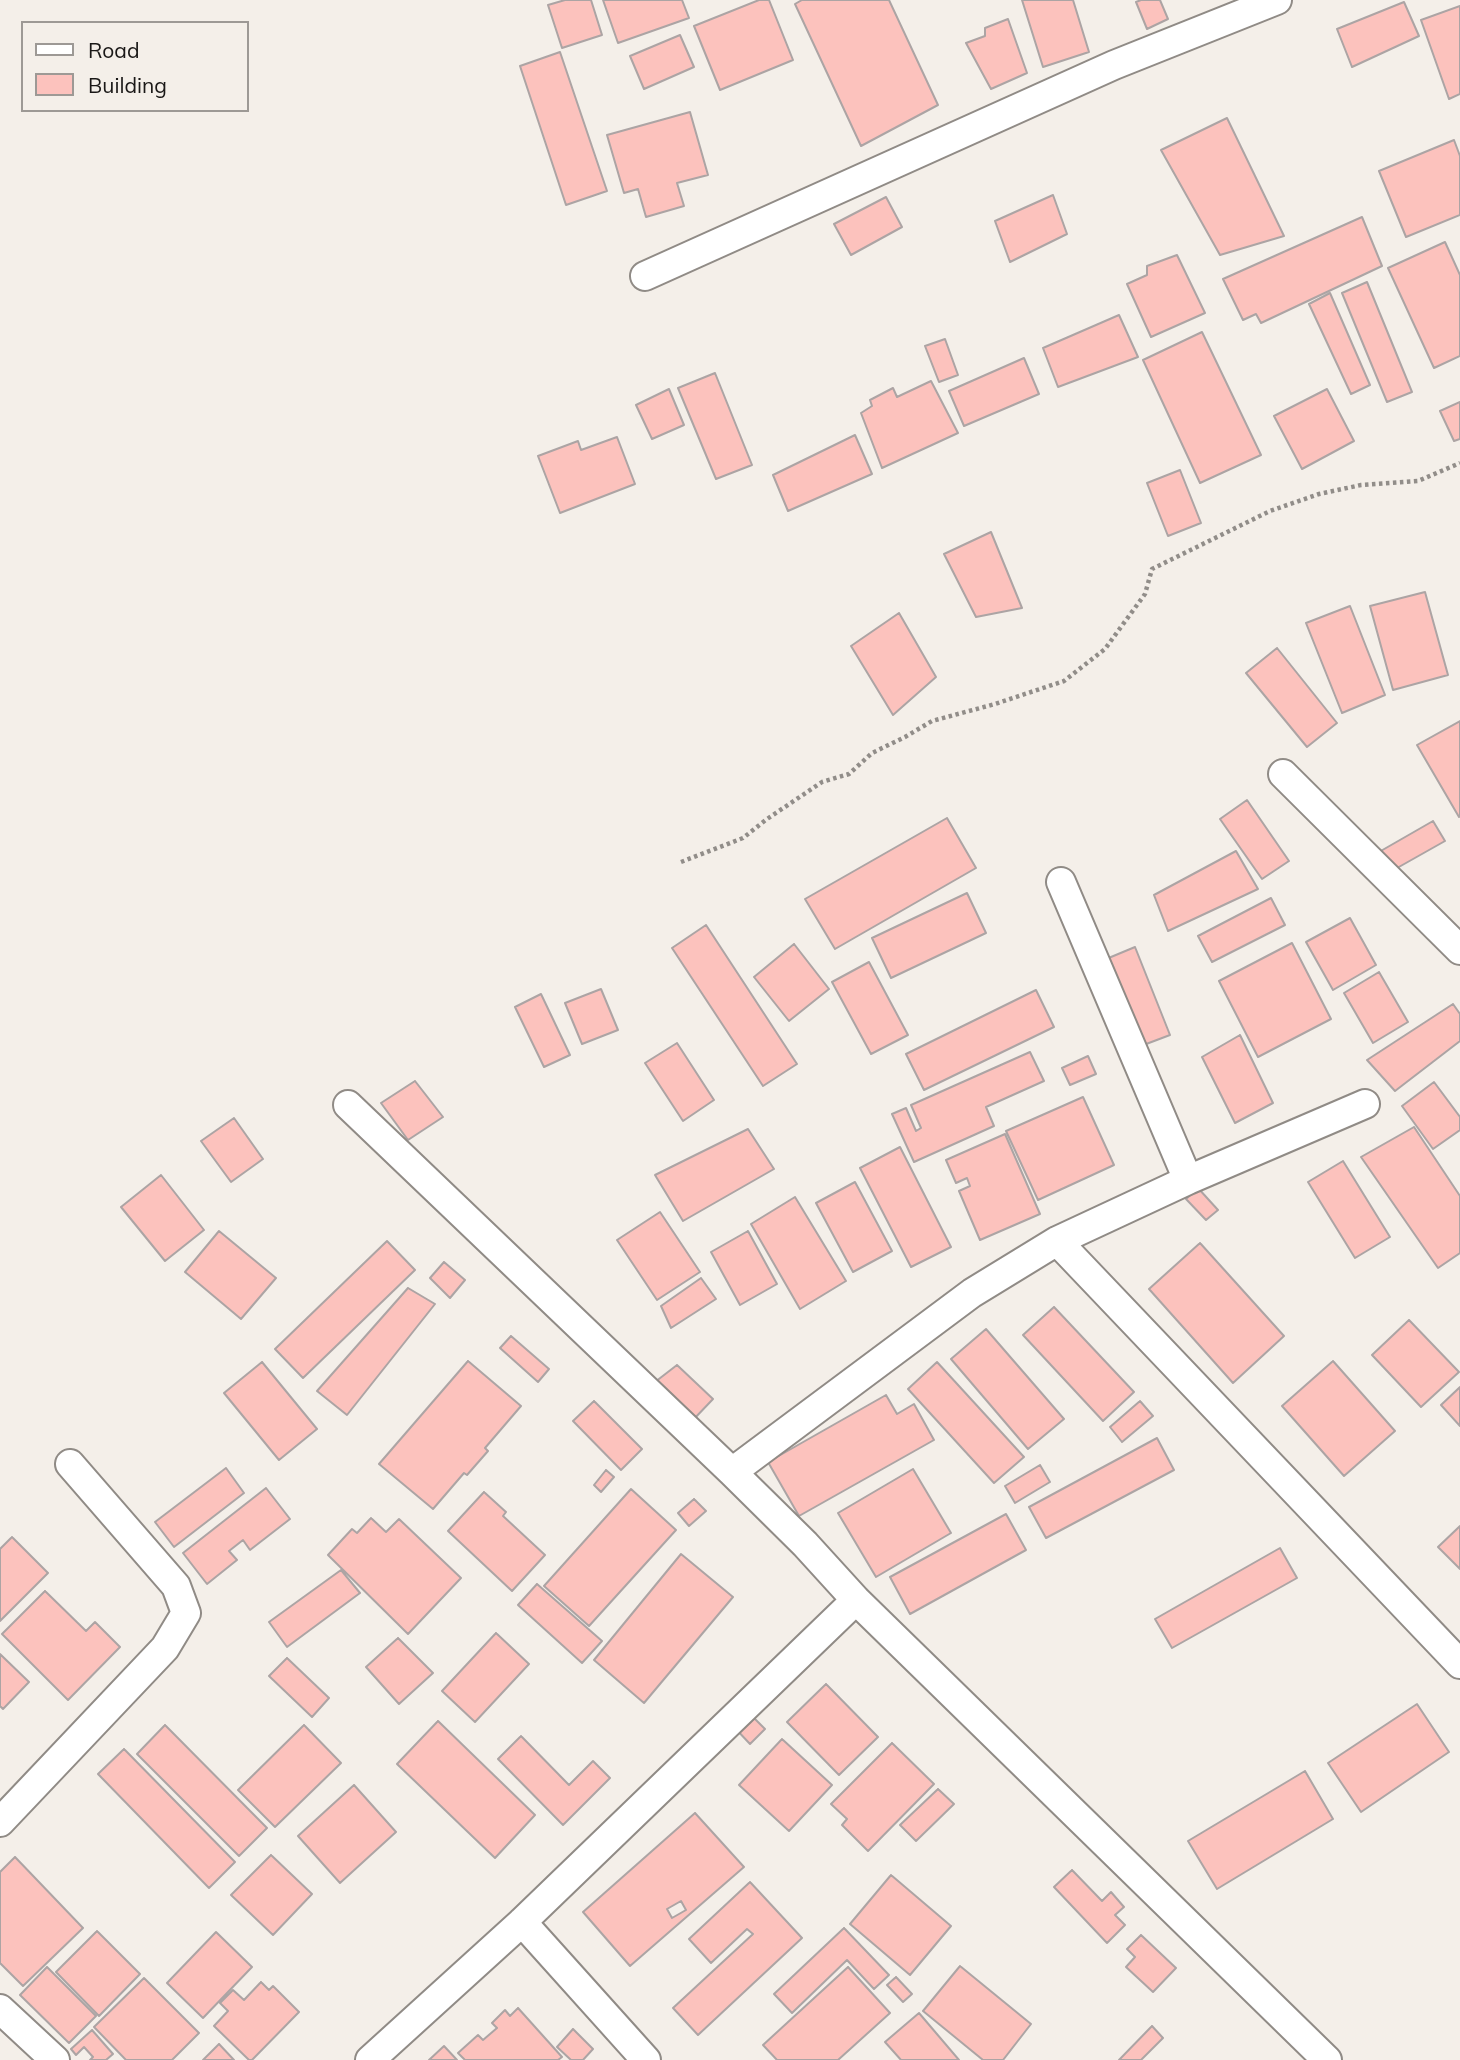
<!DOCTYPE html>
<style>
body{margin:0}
#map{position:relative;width:1460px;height:2060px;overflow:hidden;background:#f4efe9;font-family:Mulish,sans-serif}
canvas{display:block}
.legend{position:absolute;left:21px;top:21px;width:228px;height:91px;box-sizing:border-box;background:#f4efe9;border:2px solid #9d9995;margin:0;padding:9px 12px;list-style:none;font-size:21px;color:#1a1817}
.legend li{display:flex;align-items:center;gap:14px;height:35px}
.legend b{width:35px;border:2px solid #9d9995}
</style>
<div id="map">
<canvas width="1460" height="2060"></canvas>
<ul class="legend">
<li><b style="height:9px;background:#fff"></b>Road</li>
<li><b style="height:19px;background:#fcc2bd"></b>Building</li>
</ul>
</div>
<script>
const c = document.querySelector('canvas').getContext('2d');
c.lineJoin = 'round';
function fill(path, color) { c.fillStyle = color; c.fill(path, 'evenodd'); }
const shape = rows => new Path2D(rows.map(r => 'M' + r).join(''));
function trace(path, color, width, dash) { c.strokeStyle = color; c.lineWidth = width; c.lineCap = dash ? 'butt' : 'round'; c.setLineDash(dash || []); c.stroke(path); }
const building = shape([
 [565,0,591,0,602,35,562,48,548,5,565,0],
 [603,0,682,0,689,18,618,43,603,0],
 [759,0,769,0,793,60,720,90,694,26,759,0],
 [802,0,889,0,938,105,861,146,795,4,802,0],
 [1022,0,1073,0,1089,52,1043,67,1022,0],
 [1141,0,1160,0,1168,19,1147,29,1136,2,1141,0],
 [1404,2,1419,36,1352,67,1337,29,1404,2],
 [1460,6,1460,94,1449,99,1421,20,1460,6],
 [1008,19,1027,73,991,89,966,43,985,36,985,28,1008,19],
 [680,35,694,67,644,89,630,56,680,35],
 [560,52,607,191,566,205,520,66,560,52],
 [690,112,708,175,677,183,684,206,646,217,638,189,624,193,607,135,690,112],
 [1227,118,1284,236,1220,255,1161,150,1227,118],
 [1454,140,1460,156,1460,215,1406,237,1379,171,1454,140],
 [1053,195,1067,234,1010,262,995,221,1053,195],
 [886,197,902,227,851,255,834,224,886,197],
 [1362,217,1382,266,1261,323,1256,314,1243,320,1223,279,1362,217],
 [1445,242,1460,275,1460,356,1434,368,1388,268,1445,242],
 [1177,255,1205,313,1151,337,1127,284,1147,275,1147,266,1177,255],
 [1367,282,1412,392,1387,402,1342,293,1367,282],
 [1330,293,1370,385,1351,394,1309,304,1330,293],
 [1119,315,1138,357,1058,387,1043,348,1119,315],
 [1202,332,1261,455,1200,483,1143,360,1202,332],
 [945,339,958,375,939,382,925,346,945,339],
 [1024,358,1039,394,964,426,949,391,1024,358],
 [715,373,752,465,716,479,678,388,715,373],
 [931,381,958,433,882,468,861,413,872,406,870,400,893,388,897,397,931,381],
 [669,389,684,425,652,439,636,405,669,389],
 [1327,389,1354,441,1302,469,1274,416,1327,389],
 [1460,402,1460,439,1454,441,1440,411,1460,402],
 [855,435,872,474,788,511,773,475,855,435],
 [617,437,635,484,560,513,538,456,578,441,581,450,617,437],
 [1180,470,1201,523,1168,536,1147,483,1180,470],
 [991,532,1022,608,976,617,944,554,991,532],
 [1425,592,1448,675,1393,690,1370,606,1425,592],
 [1350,606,1385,695,1342,713,1306,623,1350,606],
 [899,613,936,677,893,715,851,646,899,613],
 [1277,648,1337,723,1307,747,1246,673,1277,648],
 [1460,721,1460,816,1459,817,1417,745,1460,721],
 [1247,800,1289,861,1262,879,1220,819,1247,800],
 [947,818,976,868,835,949,805,899,947,818],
 [1433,821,1445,841,1390,872,1379,852,1433,821],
 [1236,851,1258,889,1168,931,1154,895,1236,851],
 [967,893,986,933,891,978,872,938,967,893],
 [1271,898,1285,925,1212,962,1198,936,1271,898],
 [1350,918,1376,965,1333,990,1306,942,1350,918],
 [706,925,797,1064,763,1086,672,948,706,925],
 [1292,943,1331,1019,1258,1057,1219,981,1292,943],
 [794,944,829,989,789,1021,754,977,794,944],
 [1135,947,1170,1035,1133,1049,1099,962,1135,947],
 [869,962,908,1035,871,1054,832,982,869,962],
 [1379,972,1408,1022,1373,1043,1344,993,1379,972],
 [601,989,618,1030,582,1044,565,1003,601,989],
 [1036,990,1054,1027,924,1090,906,1054,1036,990],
 [541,994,570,1055,544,1067,515,1007,541,994],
 [1453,1004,1460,1014,1460,1041,1395,1091,1367,1060,1453,1004],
 [1240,1035,1273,1103,1235,1123,1202,1057,1240,1035],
 [677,1043,714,1100,683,1121,645,1063,677,1043],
 [1030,1052,1044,1081,986,1107,994,1126,914,1162,892,1114,906,1108,916,1131,921,1128,911,1105,1030,1052],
 [1088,1056,1096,1074,1070,1085,1062,1068,1088,1056],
 [415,1081,443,1117,408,1140,381,1103,415,1081],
 [1434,1082,1460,1117,1460,1130,1433,1149,1402,1106,1434,1082],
 [1083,1097,1114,1165,1038,1200,1006,1131,1083,1097],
 [234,1118,263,1159,231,1182,201,1141,234,1118],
 [1414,1127,1460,1196,1460,1253,1438,1268,1361,1157,1414,1127],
 [748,1129,774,1169,683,1221,655,1175,748,1129],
 [1005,1134,1040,1214,980,1240,959,1191,970,1186,967,1178,956,1183,946,1160,1005,1134],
 [900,1147,951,1247,911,1267,860,1168,900,1147],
 [1343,1161,1390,1237,1355,1258,1308,1182,1343,1161],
 [161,1175,204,1230,165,1261,121,1207,161,1175],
 [855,1182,892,1251,853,1272,816,1203,855,1182],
 [1198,1188,1218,1210,1206,1220,1186,1199,1198,1188],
 [795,1197,846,1281,800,1309,751,1224,795,1197],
 [660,1212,700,1272,657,1300,617,1240,660,1212],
 [219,1231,276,1278,241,1319,185,1272,219,1231],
 [748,1231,777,1284,740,1305,711,1252,748,1231],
 [387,1241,415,1270,303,1378,275,1349,387,1241],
 [1200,1243,1284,1336,1233,1383,1149,1289,1200,1243],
 [444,1262,465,1280,450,1298,430,1278,444,1262],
 [701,1278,716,1299,671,1328,661,1306,701,1278],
 [408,1288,435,1304,347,1415,317,1391,408,1288],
 [1054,1307,1134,1392,1103,1421,1023,1335,1054,1307],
 [1409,1320,1459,1372,1421,1407,1372,1355,1409,1320],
 [986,1329,1064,1419,1028,1449,951,1359,986,1329],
 [511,1336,549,1369,538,1382,500,1348,511,1336],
 [468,1361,521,1406,485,1448,488,1451,467,1475,464,1473,433,1509,379,1464,468,1361],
 [1333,1361,1395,1431,1344,1476,1282,1406,1333,1361],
 [262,1362,317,1429,279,1460,224,1393,262,1362],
 [937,1362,1024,1457,994,1483,908,1389,937,1362],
 [677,1365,713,1399,693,1420,655,1382,677,1365],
 [1460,1387,1460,1426,1441,1405,1460,1387],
 [886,1395,897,1414,914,1404,934,1440,799,1516,768,1462,886,1395],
 [594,1401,642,1449,621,1470,573,1421,594,1401],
 [1140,1401,1153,1416,1122,1442,1110,1427,1140,1401],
 [1157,1438,1174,1470,1046,1538,1029,1507,1157,1438],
 [1040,1465,1050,1482,1015,1503,1005,1486,1040,1465],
 [226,1468,244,1493,174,1547,155,1522,226,1468],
 [913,1469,951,1533,876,1577,838,1513,913,1469],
 [606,1470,614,1477,601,1492,594,1485,606,1470],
 [266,1488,290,1519,250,1550,243,1540,229,1551,237,1560,207,1584,183,1553,266,1488],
 [631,1489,676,1530,589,1626,544,1586,631,1489],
 [484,1492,506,1512,503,1516,545,1555,512,1591,448,1531,484,1492],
 [694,1499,706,1511,689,1526,678,1513,694,1499],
 [1006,1514,1026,1550,910,1614,890,1577,1006,1514],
 [371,1518,386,1532,399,1519,461,1578,408,1634,328,1555,352,1529,357,1533,371,1518],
 [1460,1526,1460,1569,1438,1547,1460,1526],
 [12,1537,48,1573,0,1621,0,1549,12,1537],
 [1280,1548,1297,1578,1172,1648,1155,1619,1280,1548],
 [681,1554,733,1597,644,1703,594,1660,681,1554],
 [341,1570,360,1593,287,1647,269,1622,341,1570],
 [537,1584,602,1641,582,1663,518,1605,537,1584],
 [45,1591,86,1631,95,1622,120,1647,68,1700,2,1634,45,1591],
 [496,1633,529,1664,475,1722,442,1691,496,1633],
 [398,1638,433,1673,399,1704,366,1667,398,1638],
 [0,1654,29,1682,3,1709,0,1706,0,1654],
 [287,1658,329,1698,312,1717,269,1676,287,1658],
 [826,1684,878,1737,839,1775,787,1722,826,1684],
 [1417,1704,1449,1752,1361,1812,1328,1763,1417,1704],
 [749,1713,765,1729,750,1744,734,1727,749,1713],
 [438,1721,535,1815,495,1858,397,1764,438,1721],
 [165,1725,267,1828,239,1856,137,1754,165,1725],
 [304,1725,341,1763,275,1827,238,1790,304,1725],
 [521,1736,569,1785,593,1761,610,1778,563,1825,498,1759,521,1736],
 [782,1739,832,1785,789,1831,739,1785,782,1739],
 [892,1743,934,1784,868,1851,842,1825,847,1819,831,1804,892,1743],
 [124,1749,235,1862,209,1888,98,1774,124,1749],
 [1305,1771,1333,1819,1217,1889,1188,1841,1305,1771],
 [354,1785,396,1832,340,1883,298,1836,354,1785],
 [938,1789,954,1804,916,1841,900,1825,938,1789],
 [695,1813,744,1867,630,1966,583,1912,695,1813],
 [681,1901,686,1910,672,1918,667,1909,681,1901],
 [271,1855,312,1894,273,1935,231,1895,271,1855],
 [15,1857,83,1928,23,1986,0,1963,0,1872,15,1857],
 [1072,1870,1102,1901,1111,1892,1124,1907,1115,1915,1125,1925,1107,1943,1054,1887,1072,1870],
 [891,1875,951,1926,910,1975,850,1924,891,1875],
 [750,1882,802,1938,698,2035,673,2008,753,1934,747,1929,711,1963,689,1939,750,1882],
 [844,1928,889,1975,874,1989,847,1960,792,2013,774,1994,844,1928],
 [97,1931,140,1974,99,2016,56,1972,97,1931],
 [216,1932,252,1967,203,2018,167,1983,216,1932],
 [1141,1935,1176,1968,1153,1992,1126,1967,1135,1957,1127,1949,1141,1935],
 [960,1966,1031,2024,1003,2060,983,2060,923,2011,960,1966],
 [47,1967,96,2016,69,2043,20,1995,47,1967],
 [848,1967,890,2013,838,2060,777,2060,763,2045,848,1967],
 [896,1977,912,1994,903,2002,887,1985,896,1977],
 [144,1978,199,2033,172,2060,126,2060,94,2027,144,1978],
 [261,1982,269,1990,273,1986,299,2012,252,2060,249,2060,214,2026,228,2011,220,2003,233,1990,244,2000,261,1982],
 [518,2008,562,2057,558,2060,465,2060,458,2053,478,2035,483,2040,497,2028,492,2023,505,2010,510,2016,518,2008],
 [919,2013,959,2060,901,2060,885,2042,919,2013],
 [1152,2026,1163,2038,1141,2060,1119,2060,1152,2026],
 [573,2029,593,2049,583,2060,571,2060,557,2047,573,2029],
 [92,2030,113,2054,106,2060,90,2060,93,2057,84,2047,76,2055,71,2049,92,2030],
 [219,2044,234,2060,203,2060,219,2044],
 [444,2046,457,2060,429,2060,444,2046]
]);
fill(building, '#fcc2bd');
trace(building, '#aca4a4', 2);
const minor = shape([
 [645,276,1114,65,1277,0],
 [1283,774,1460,950],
 [1061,882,1188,1180],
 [348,1105,732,1472,805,1544,856,1600,1327,2060],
 [1057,1241,1460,1664],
 [732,1472,972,1293,1057,1241,1188,1180,1365,1104],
 [0,1822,165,1648,186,1613,176,1586,70,1464],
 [522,1922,646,2060],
 [0,2009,55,2060],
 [370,2060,522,1922,856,1600]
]);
trace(minor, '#908b86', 32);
trace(shape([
 [681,862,743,838,767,819,822,782,849,774,872,753,905,737,932,721,995,704,1064,681,1105,649,1145,594,1152,569,1270,511,1319,494,1361,485,1418,481,1460,463]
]), '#918d89', 4.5, [3.5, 3.5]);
trace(minor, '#fff', 28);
</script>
